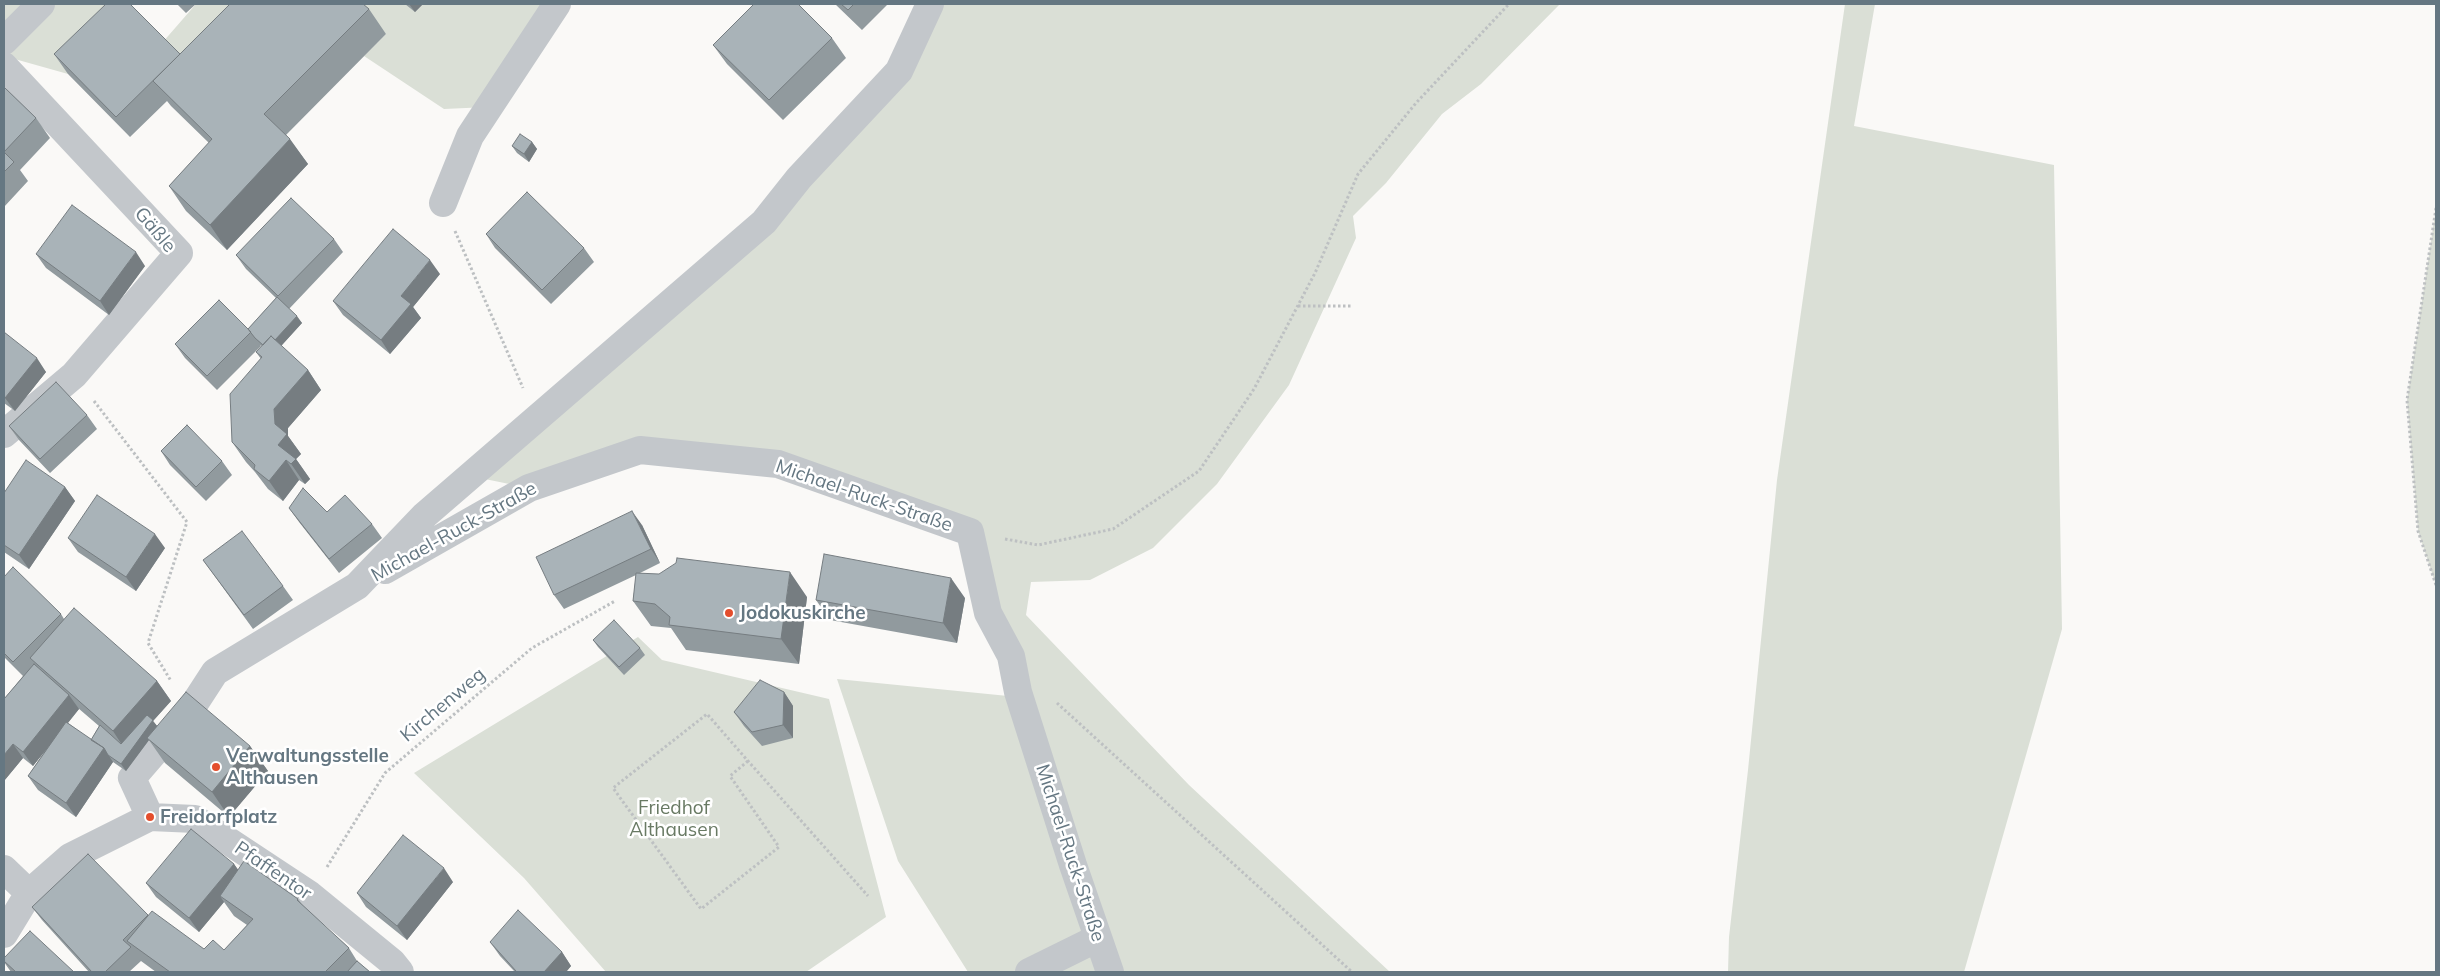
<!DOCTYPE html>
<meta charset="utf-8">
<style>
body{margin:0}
#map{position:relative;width:2440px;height:976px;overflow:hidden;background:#faf9f7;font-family:Mulish,sans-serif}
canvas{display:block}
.frame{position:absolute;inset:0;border:5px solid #657782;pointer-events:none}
</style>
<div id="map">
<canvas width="2440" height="976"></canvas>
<div class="frame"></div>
</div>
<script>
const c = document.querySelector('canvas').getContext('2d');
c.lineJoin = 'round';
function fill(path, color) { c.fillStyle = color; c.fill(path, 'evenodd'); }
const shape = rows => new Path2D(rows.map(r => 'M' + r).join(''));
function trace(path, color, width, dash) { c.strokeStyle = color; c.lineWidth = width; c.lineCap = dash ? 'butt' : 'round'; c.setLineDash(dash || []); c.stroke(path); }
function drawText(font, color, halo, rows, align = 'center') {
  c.font = font + ' Mulish,sans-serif'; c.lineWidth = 5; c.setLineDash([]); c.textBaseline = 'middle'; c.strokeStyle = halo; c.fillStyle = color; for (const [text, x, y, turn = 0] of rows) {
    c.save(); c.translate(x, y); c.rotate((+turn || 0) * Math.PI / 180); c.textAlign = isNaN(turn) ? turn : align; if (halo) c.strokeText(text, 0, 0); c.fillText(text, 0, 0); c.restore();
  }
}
fill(shape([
 [4,4,123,4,105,16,68,74,4,56],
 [196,4,272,4,200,77,162,43],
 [356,4,557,4,488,107,444,109,364,56,386,34],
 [930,4,1560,4,1481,84,1442,114,1386,183,1353,216,1356,238,1289,385,1217,484,1153,548,1090,580,1031,582,1026,615,1189,785,1390,972,1029,972,1098,938,970,532,778,464,640,450,529,488,470,476,764,222,899,71],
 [1845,4,1875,4,1854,126,2054,165,2062,629,1964,972,1728,972,1729,937,1748,770,1777,480],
 [2436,208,2436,585,2418,531,2407,400],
 [638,637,662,660,829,699,886,917,806,972,606,972,524,878,414,773],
 [837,679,1008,696,1090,934,1014,972,968,972,898,861]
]), '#dadfd6');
trace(shape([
 [2436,208,2407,400,2418,531,2436,585],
 [455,231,523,388],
 [1298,306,1352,306],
 [94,401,187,522,148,643,171,681],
 [1005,539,1038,545,1113,529,1199,471,1254,389,1315,273,1358,174,1416,103,1509,4],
 [1057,703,1352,972],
 [748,761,730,776,779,847,701,909,613,788,707,714,748,761,868,896],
 [327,867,385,773,532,648,615,601]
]), '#bdc0c2', 3, [2.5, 2.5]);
trace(shape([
 [4,41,41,4],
 [4,66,179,253,74,375,4,434],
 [443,203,470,136,557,4],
 [385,570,529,488,640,450,778,464,970,532,988,613,1011,656,1018,692,1073,865,1110,972],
 [150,817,132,778,189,712,215,672,357,586,425,515,764,222,799,178,899,71,930,4],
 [4,869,29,893],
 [4,934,29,893,70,857,150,817,195,819,310,895,392,962,400,972],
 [1029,972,1098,938]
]), '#c3c7cb', 28);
fill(shape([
 [177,4,196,4,186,13],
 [405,4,423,4,415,12],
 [835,4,888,4,862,30],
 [369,9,386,34,286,135,308,164,227,250,186,211,169,186,209,143,171,106,167,101,130,137,68,74,54,54,180,54],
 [832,38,846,58,783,120,727,64,713,45],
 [4,87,36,118,50,138,20,170,28,181,4,207],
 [532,142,537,149,529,162,517,153,512,146],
 [486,234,584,248,594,262,551,304,495,248],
 [334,239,343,252,289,309,302,323,281,346,308,370,321,390,288,428,288,436,301,454,296,459,310,479,305,484,299,480,283,501,268,489,255,472,246,462,232,442,261,359,256,352,262,346,260,345,261,346,217,390,185,358,175,344,248,329,276,298,246,269,236,255],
 [36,254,145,266,109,315,46,268],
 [440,274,413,307,421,318,390,354,343,315,333,301],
 [4,332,46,372,15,411,4,403],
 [87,415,97,429,50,473,19,440,9,426],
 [161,451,222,461,232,475,206,501,170,465],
 [65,487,75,501,29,569,4,552,4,493],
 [289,508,327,512,372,524,382,538,339,573,299,522],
 [642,525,660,563,640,573,807,597,799,664,686,650,671,628,651,626,633,601,636,575,564,609,554,595],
 [68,538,165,548,136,591,78,552],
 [203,560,283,586,293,600,253,629],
 [4,577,61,614,64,619,157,681,171,701,153,721,157,726,250,746,268,771,229,817,165,763,149,740,126,771,113,762,76,817,38,790,28,776,45,751,33,766,23,758,4,781,4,699,23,676,4,657],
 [78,708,99,726,91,740,68,723,79,709],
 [965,598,957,643,830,620,816,600],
 [593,640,640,648,645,655,624,675,598,647],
 [784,692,793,706,793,738,762,746,744,726,734,712],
 [234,864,238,870,298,899,303,906,349,948,357,961,370,972,156,972,141,961,129,972,89,972,42,920,32,907,149,915,204,949,224,950,247,925,234,916,224,902,199,932,156,897,146,883],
 [453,882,407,940,366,907,357,893],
 [490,942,562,952,571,966,566,972,515,972,500,956],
 [4,958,74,972,11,972,4,962]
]), '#919a9e');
fill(shape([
 [409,4,423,4,415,12],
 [290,139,308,164,227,250,210,225],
 [532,142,537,149,529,162,524,154],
 [136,252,145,266,109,315,100,301],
 [430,260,440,274,413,307,421,318,390,354,381,340,401,296],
 [297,316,302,323,272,356,267,348],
 [37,358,46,372,15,411,5,398],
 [308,370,321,390,288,428,288,436,301,454,296,459,310,479,305,484,278,445,275,424,274,409],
 [286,460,299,480,283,501,269,481],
 [65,487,75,501,29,569,19,555],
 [632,511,642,525,660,563,651,549],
 [155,534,165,548,136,591,126,577],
 [790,572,807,597,799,664,781,639],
 [951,578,965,598,957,643,943,623],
 [157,681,171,701,153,721,158,727,147,738,149,740,126,771,121,764,126,751,113,731],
 [784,692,793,706,793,738,783,725],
 [69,695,79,709,33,766,23,752],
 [13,744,23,758,4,781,4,755],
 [250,746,268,771,229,817,212,792],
 [104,748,113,762,76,817,66,803],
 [234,864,244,878,220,896,224,902,199,932,189,918],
 [444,868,453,882,407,940,397,926],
 [562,952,571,966,566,972,544,972]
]), '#767d81');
const building = shape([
 [106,4,130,4,180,54,116,117,54,54,106,4],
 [230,4,363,4,369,9,264,114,290,139,210,225,169,186,212,139,153,81,230,4],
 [754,4,798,4,832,38,769,100,713,45,754,4],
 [841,4,854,4,848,10,841,4],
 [4,87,36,118,4,152,14,162,4,172,4,87],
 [520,134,532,142,524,154,512,146,520,134],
 [527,192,584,248,542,290,486,234,527,192],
 [291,198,334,239,278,296,236,255,291,198],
 [72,205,136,252,100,301,36,254,72,205],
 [393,229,430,260,401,296,411,304,381,340,333,301,393,229],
 [277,297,297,316,275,340,271,336,263,345,255,338,248,329,277,297],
 [219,300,251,332,207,376,175,344,219,300],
 [4,332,37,358,5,398,4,396,4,332],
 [271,336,308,370,274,409,275,424,287,434,278,445,296,459,291,464,286,460,269,481,254,469,255,465,232,442,230,394,262,357,256,352,271,336],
 [56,382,87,415,40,459,9,426,56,382],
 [187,425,222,461,196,487,161,451,187,425],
 [26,460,65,487,19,555,4,545,4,493,26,460],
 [303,488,327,512,345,495,372,524,329,559,289,508,303,488],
 [97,495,155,534,126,577,68,538,97,495],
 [632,511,651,549,554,595,536,557,632,511],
 [242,531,283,586,244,615,203,560,242,531],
 [824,554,951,578,943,623,816,600,824,554],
 [677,558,790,572,781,639,669,625,670,617,655,604,633,601,636,573,659,574,676,563,677,558],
 [13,567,61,614,13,662,4,653,4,577,13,567],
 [74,608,157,681,113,731,30,658,74,608],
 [614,620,640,648,619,667,593,640,614,620],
 [34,664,69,695,23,752,13,744,4,755,4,699,34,664],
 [760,680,784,692,783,725,752,732,734,712,760,680],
 [186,692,250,746,212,792,147,738,186,692],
 [147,715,153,720,121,764,108,755,104,748,91,740,100,725,121,744,147,715],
 [66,722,104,748,66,803,28,776,66,722],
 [191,829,234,864,189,918,146,883,191,829],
 [403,835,444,868,397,926,357,893,403,835],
 [88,854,148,915,123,940,131,947,105,972,92,972,32,907,88,854],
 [244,861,298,899,297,900,349,948,325,972,170,972,127,941,152,911,204,949,213,940,224,950,253,919,220,896,244,861],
 [518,910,562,952,544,972,515,972,516,971,490,942,518,910],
 [30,931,74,972,16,972,4,961,4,958,30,931],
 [357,961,370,972,347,972,357,961]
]);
fill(building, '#a9b3b8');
trace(building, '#767d81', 1);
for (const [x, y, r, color] of [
 [729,613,5,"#e44e2d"],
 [216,767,5,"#e44e2d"],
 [150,817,5,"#e44e2d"]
]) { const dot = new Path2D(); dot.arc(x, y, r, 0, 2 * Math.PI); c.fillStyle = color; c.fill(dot); trace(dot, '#fff', 2); }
drawText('19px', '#657782', '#fff', [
 ["Gäßle",155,230,50],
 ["Michael-Ruck-Straße",864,496,19],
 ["Michael-Ruck-Straße",454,532,-29],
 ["Kirchenweg",443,705,-40],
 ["Michael-Ruck-Straße",1070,853,72],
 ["Pfaffentor",273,871,34]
]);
drawText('bold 19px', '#657782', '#fff', [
 ["Jodokuskirche",739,613],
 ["Verwaltungsstelle",226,756],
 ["Althausen",226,778],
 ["Freidorfplatz",160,817]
], 'left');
drawText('19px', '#697a64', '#fff', [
 ["Friedhof",674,808],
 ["Althausen",674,830]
]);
</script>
